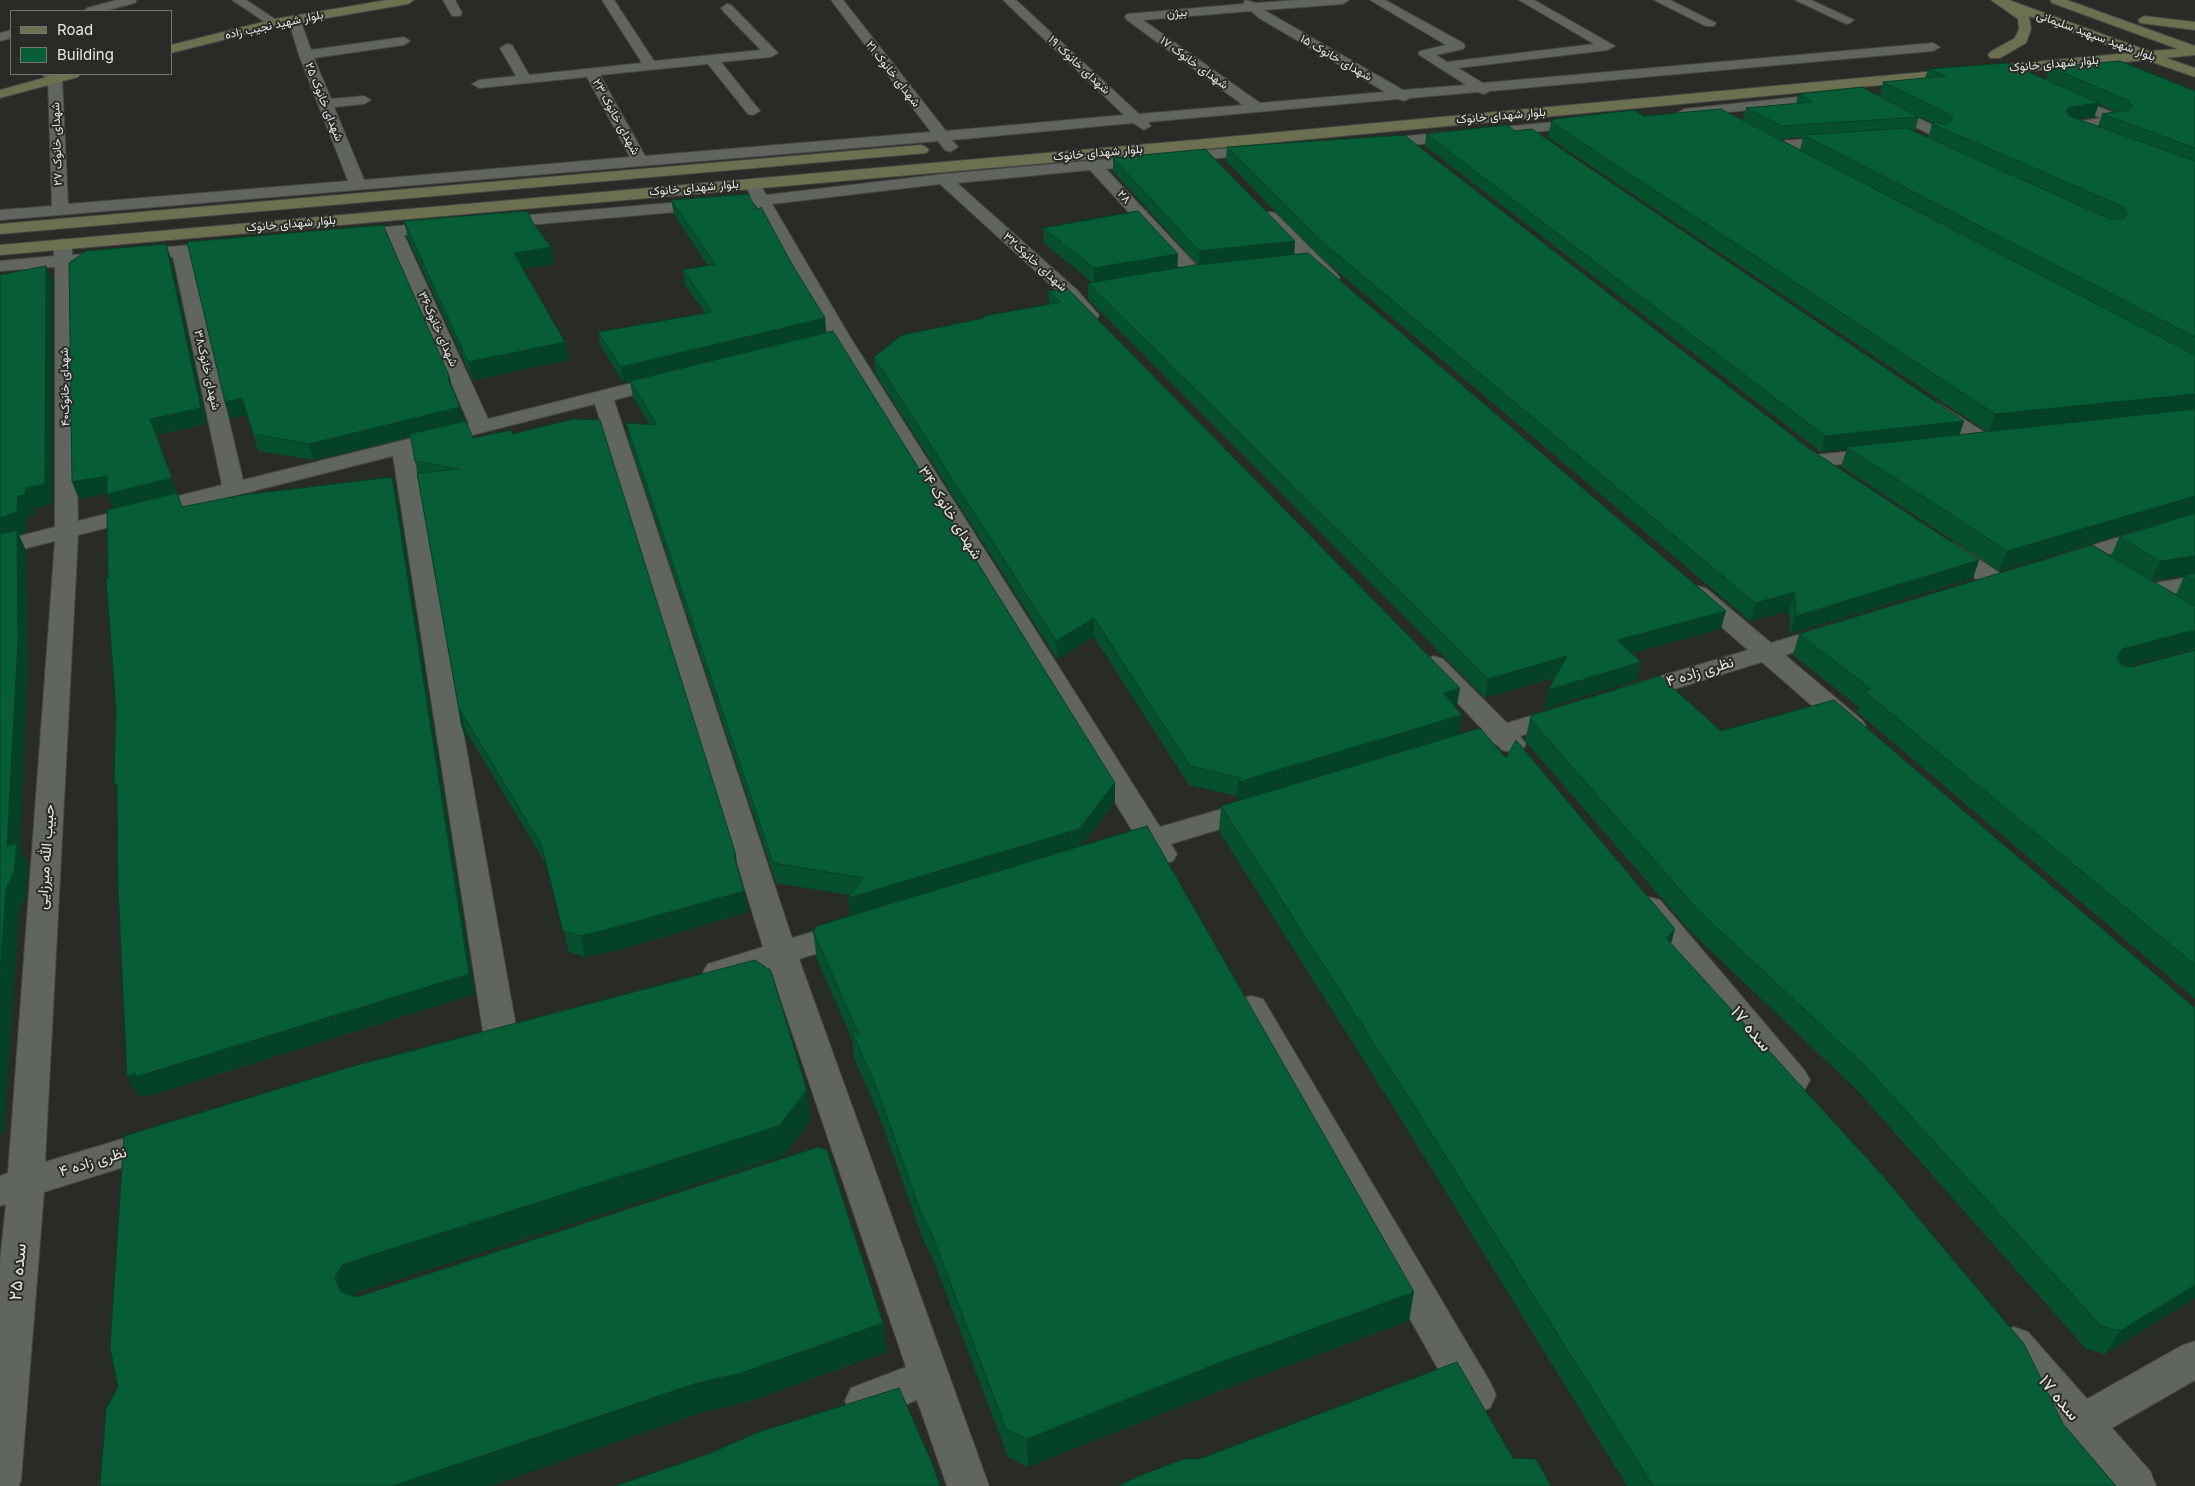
<!DOCTYPE html>
<meta charset="utf-8">
<style>
body{margin:0}
#map{position:relative;width:2195px;height:1486px;overflow:hidden;background:#282b26;font-family:Inter,sans-serif}
canvas{display:block}
.legend{position:absolute;left:10px;top:10px;width:162px;height:65px;box-sizing:border-box;background:#282b26;border:1px solid #747672;margin:0;padding:6px 9px;list-style:none;font-size:15px;color:#e5e7e3}
.legend li{display:flex;align-items:center;gap:10px;height:25px}
.legend b{width:25px;border:1px solid #747672}
</style>
<div id="map">
<canvas width="2195" height="1486"></canvas>
<ul class="legend">
<li><b style="height:6px;background:#6d6f51"></b>Road</li>
<li><b style="height:14px;background:#075d36"></b>Building</li>
</ul>
</div>
<script>
const c = document.querySelector('canvas').getContext('2d');
c.lineJoin = 'round';
const shape = rows => new Path2D(rows.map(r => 'M' + r).join(''));
function trace(path, color, width, dash) { c.strokeStyle = color; c.lineWidth = width; c.lineCap = dash ? 'butt' : 'round'; c.setLineDash(dash || []); c.stroke(path); }
function fill(path, color) { c.fillStyle = color; c.fill(path, 'evenodd'); }
function drawText(font, color, halo, rows, align = 'center') {
  c.font = font + ' Inter,Vazirmatn,sans-serif'; c.lineWidth = 4; c.setLineDash([]); c.textBaseline = 'middle'; c.strokeStyle = halo; c.fillStyle = color; for (const [text, x, y, turn = 0] of rows) {
    c.save(); c.translate(x, y); c.rotate((+turn || 0) * Math.PI / 180); c.textAlign = isNaN(turn) ? turn : align; if (halo) c.strokeText(text, 0, 0); c.fillText(text, 0, 0); c.restore();
  }
}
const street = shape([
 [117,0,137,0,135,3,104,11,85,11,87,8,117,0],
 [232,0,246,0,281,23,275,27,271,26,232,0],
 [443,0,455,0,462,13,460,16,452,16,443,0],
 [602,0,614,0,654,61,761,50,723,11,721,8,727,4,731,5,778,53,771,57,721,62,760,111,753,115,748,114,708,64,600,75,645,156,931,132,831,0,843,0,946,131,1124,115,1003,0,1016,0,1139,114,1243,105,1127,20,1125,17,1127,14,1243,4,1245,0,1256,3,1298,0,1349,0,1343,4,1264,10,1403,90,1466,85,1418,54,1420,51,1446,45,1370,0,1385,0,1463,43,1465,46,1463,49,1436,55,1447,62,1594,44,1519,0,1534,0,1615,46,1608,50,1458,68,1483,83,1933,43,1940,47,1933,51,1490,91,1484,94,1478,92,1410,98,1404,101,1398,99,1148,122,1151,126,1144,130,1133,123,952,140,958,147,950,152,945,150,938,141,0,220,0,210,52,206,48,80,42,74,58,74,62,78,68,204,348,181,299,55,288,19,294,15,300,19,311,50,404,37,410,41,404,45,314,58,331,99,364,96,371,100,364,104,334,107,364,180,630,157,587,77,479,88,472,84,479,80,516,76,500,48,507,44,512,45,529,75,642,63,602,0],
 [1251,11,1259,18,1385,92,1260,103,1143,20,1251,11],
 [1654,0,1670,0,1716,23,1714,26,1706,26,1654,0],
 [1795,0,1811,0,1854,20,1848,24,1844,23,1795,0],
 [11,30,11,38,0,41,0,33,11,30],
 [2062,91,2123,117,2125,120,2118,124,2089,128,2093,132,2086,136,2065,129,2063,126,2065,123,2101,118,2057,98,2055,95,2057,92,2062,91],
 [1835,93,1840,94,1842,97,1840,100,1684,117,1677,113,1684,109,1835,93],
 [1885,102,1945,131,1947,134,1940,138,1935,137,1880,109,1878,106,1885,102],
 [1586,119,1593,123,1591,126,1375,149,1367,144,1375,139,1586,119],
 [1838,137,1843,139,1846,142,1843,145,1778,151,1770,146,1778,141,1838,137],
 [1265,145,1270,147,1273,150,1270,153,1106,169,1200,269,1203,273,1200,277,1194,278,1188,277,1090,170,957,183,1077,290,1099,315,1097,319,1090,321,1083,319,1065,298,940,184,772,204,850,337,1160,827,1256,799,1266,801,1270,808,1266,815,1171,844,1177,854,1173,861,1162,864,1151,861,1146,852,1118,860,1107,857,1103,850,1107,843,1135,835,830,337,756,205,494,228,488,227,486,223,488,219,494,218,751,196,746,187,754,182,760,184,766,195,944,174,1265,145],
 [1269,212,1275,213,1337,274,1340,278,1337,282,1325,282,1305,264,1261,217,1263,213,1269,212],
 [444,222,450,223,452,227,450,231,404,235,488,419,668,374,675,376,678,380,675,384,614,400,792,938,850,921,861,924,866,932,861,940,799,959,989,1486,947,1486,917,1400,866,1420,851,1414,845,1401,851,1388,906,1367,770,968,719,984,708,980,703,972,708,964,763,947,595,404,413,450,518,1038,513,1047,501,1051,489,1047,484,1038,393,456,78,535,45,1162,159,1128,172,1132,177,1142,172,1152,44,1192,21,1480,19,1486,0,1486,0,1261,6,1204,0,1206,0,1176,8,1173,55,541,0,555,0,541,55,527,55,267,0,271,0,261,54,256,54,244,57,240,63,239,69,240,72,244,72,255,227,242,233,243,236,247,233,251,190,255,243,480,469,424,388,237,349,240,343,239,341,235,343,231,349,230,444,222],
 [173,257,222,485,78,521,72,265,173,257],
 [1931,401,1938,403,1992,437,1995,442,1992,447,1984,448,1976,447,1924,411,1921,407,1924,403,1931,401],
 [1881,448,1889,449,1892,454,1889,459,1815,467,1807,466,1804,461,1807,456,1815,455,1881,448],
 [2195,514,2195,528,2065,568,2057,566,2053,561,2057,556,2195,514],
 [1946,541,1954,543,2006,577,2009,582,2006,587,1997,589,1988,587,1938,553,1934,548,1938,543,1946,541],
 [2195,576,2195,590,2147,598,2138,596,2135,591,2138,586,2195,576],
 [1697,586,1706,588,1771,643,1833,624,1842,627,1846,632,1842,637,1785,655,1862,720,1866,726,1862,732,1852,734,1842,732,1762,662,1639,700,1630,702,1621,700,1617,694,1621,688,1748,650,1688,598,1685,593,1688,588,1697,586],
 [1434,656,1443,659,1507,723,1565,706,1575,708,1578,714,1575,720,1520,736,1526,744,1522,750,1512,752,1502,750,1496,744,1453,757,1443,754,1439,748,1443,742,1483,730,1421,664,1425,659,1434,656],
 [1649,897,1660,900,1805,1071,1810,1080,1805,1089,1793,1093,1781,1089,1638,916,1634,908,1638,900,1649,897],
 [1251,996,1263,999,1490,1382,1496,1395,1490,1408,1475,1414,1460,1408,1235,1008,1239,999,1251,996],
 [2014,1327,2028,1332,2087,1399,2181,1346,2195,1341,2195,1380,2112,1428,2150,1471,2156,1486,2108,1486,2000,1358,1994,1345,2000,1332,2014,1327]
]);
const secondary = shape([
 [387,0,414,0,408,4,275,27,171,53,171,45,275,19,387,0],
 [1991,0,2009,0,2149,51,2178,49,2052,3,2050,0,2067,0,2195,46,2195,55,2166,58,2195,68,2195,77,2146,60,1194,150,0,255,0,245,1194,140,2129,53,2029,16,2031,29,2026,43,2000,58,1990,58,1988,55,1990,52,2015,38,2019,29,2018,19,1991,0],
 [2144,16,2195,22,2195,30,2140,23,2138,20,2144,16],
 [58,74,80,74,78,77,0,98,0,90,58,74],
 [921,145,926,147,929,150,926,153,0,234,0,224,921,145]
]);
trace(street, '#444742', 2);
trace(secondary, '#444742', 2);
fill(street, '#61655f');
fill(secondary, '#6d6f51');
fill(shape([
 [2050,67,2195,91,2195,513,1999,571,1841,466,1847,449,1821,452,1425,146,1426,134,1964,421,1959,435,1987,432,1548,137,1551,122,1644,116,1743,120,1746,108,1796,103,1798,94,1879,96,1883,82,1925,78,1928,69,2046,79],
 [2099,104,2116,112,2102,114,2098,126,2078,119,2094,117],
 [1901,108,1933,123,1932,124,1928,138,1911,130,1915,130,1919,117],
 [1803,137,1800,150,1779,139],
 [1227,147,1811,450,1979,560,1973,578,1790,634,1789,611,1750,621,1318,255,1226,161],
 [1113,158,1295,241,1294,255,1721,629,1632,653,1637,680,1544,709,1555,677,1485,698,1088,299,1088,283,1093,283,1044,243,1043,228,1178,254,1177,268,1198,265,1113,171],
 [671,200,757,210,825,318,826,332,1115,802,1081,846,1409,1321,1219,1391,1028,1467,1008,1457,933,1259,924,1242,880,1118,854,1058,852,1039,817,960,813,931,850,916,848,898,850,895,776,883,629,440,626,423,649,424,633,397,630,382,624,383,601,347,598,332,705,313,685,285,683,270,708,266,674,214],
 [404,221,533,223,551,247,554,264,523,269,569,360,473,380,408,238],
 [1067,288,1457,706,1237,801,1237,796,1189,785,1094,637,1057,659,875,373,874,357,984,318,984,316,1049,305,1048,291],
 [454,392,463,421,473,438,512,434,736,855,738,871,744,891,748,912,618,950,585,957,569,952,546,864,466,731,468,747,462,727,418,473,415,461,411,437,314,460,258,451,247,415,230,418,225,402],
 [2119,537,2195,581,2195,649,2128,666,2132,667,2195,650,2195,999,1857,712,1859,707,1793,655,1799,634,2111,556],
 [2184,576,2176,595,2152,581],
 [1530,719,1721,731,2195,1008,2195,1298,2105,1354,2086,1349,1857,1090,1691,932,1525,741],
 [1221,806,1671,944,2063,1424,2116,1486,1627,1486,1404,1124,1219,831]
]), '#06502e');
fill(shape([
 [2099,103,2094,117,2065,121,2066,110,2070,107],
 [1295,241,1294,255,1199,265,1199,251],
 [166,244,171,258,207,424,156,435,189,525,114,510,107,494,79,499,72,482,107,476,150,419],
 [551,247,554,264,518,270,514,253],
 [1178,254,1177,269,1094,283,1094,268],
 [46,266,53,283,53,504,34,508,34,515,27,516,26,532,19,535,26,550,28,661,20,849,28,865,26,895,19,912,4,1130,0,1134,0,977,7,846,0,518,18,496],
 [825,318,826,333,624,383,621,367],
 [565,342,569,360,473,380,468,362],
 [448,378,450,378,454,394],
 [2195,394,2195,411,1988,433,1995,414],
 [242,398,248,415,230,418,225,402],
 [460,407,464,423,314,460,309,444],
 [1964,421,1959,437,1847,447,1847,449,1821,452,1825,436],
 [392,477,397,495,475,994,146,1097,144,1094,138,1096,127,1076],
 [2195,496,2195,513,1999,571,2007,551],
 [2195,556,2195,575,2185,575,2184,576,2151,581,2160,561],
 [1979,560,1973,578,1790,634,1796,616],
 [1795,592,1789,611,1750,621,1755,603],
 [1726,611,1721,629,1613,658,1617,640],
 [1094,618,1094,637,1057,659,1056,641],
 [2195,630,2195,648,2113,670,2117,658,2122,649],
 [1567,656,1564,675,1485,698,1488,679],
 [1641,662,1637,680,1544,709,1548,690],
 [1460,688,1457,706,1440,712,1443,693],
 [460,710,466,731,468,747,462,727],
 [1462,715,1459,734,1237,801,1238,782],
 [1115,783,1115,802,1079,848,850,917,848,898],
 [117,784,123,804,114,785],
 [744,891,748,912,618,950,585,957,580,936],
 [1675,929,1668,955,1666,938],
 [807,1090,811,1120,784,1156,369,1289,355,1294,348,1307,335,1278,342,1265],
 [2195,1285,2195,1298,2105,1354,2120,1331],
 [1414,1292,1409,1321,1219,1391,1028,1467,1027,1439,1221,1362],
 [883,1323,887,1352,748,1402,704,1412,490,1486,393,1486,697,1383]
]), '#054126');
const building = shape([
 [2120,61,2195,91,2195,148,2102,114,2129,110,2132,107,2129,101,2050,67,2120,61],
 [2008,63,2099,103,2070,107,2066,110,2069,116,2195,161,2195,337,1803,135,1907,128,2110,219,2123,219,2127,214,2124,207,1932,124,1935,122,1945,125,1953,118,1950,115,1883,82,1946,76,1928,69,2008,63],
 [1862,87,1919,117,1782,126,1746,108,1813,102,1798,94,1862,87],
 [1721,109,2195,355,2195,394,1995,414,1551,122,1555,119,1635,110,1644,116,1721,109],
 [1507,125,1515,131,1532,129,1964,421,1825,436,1426,134,1507,125],
 [1404,135,1811,450,1979,560,1796,616,1795,592,1755,603,1320,240,1227,147,1404,135],
 [1205,149,1295,241,1199,251,1113,158,1205,149],
 [748,194,757,210,761,207,793,266,825,318,621,367,598,332,712,312,683,270,715,264,671,200,748,194],
 [527,211,533,223,551,247,514,253,565,342,468,362,404,221,527,211],
 [1138,211,1178,254,1094,268,1043,228,1138,211],
 [383,225,450,378,448,378,460,407,309,444,253,434,242,398,225,402,187,242,383,225],
 [166,244,201,408,150,419,172,478,107,494,107,476,72,482,69,263,86,251,166,244],
 [1308,253,1726,611,1617,640,1641,662,1548,690,1567,656,1488,679,1088,283,1195,265,1308,253],
 [46,266,45,484,26,488,25,495,18,496,17,512,0,518,0,275,46,266],
 [1067,288,1460,688,1443,693,1462,715,1238,782,1241,778,1190,766,1094,618,1056,641,874,357,902,335,985,318,984,316,1061,302,1048,291,1067,288],
 [833,331,1115,783,1079,829,848,898,863,878,773,863,626,423,657,425,630,381,833,331],
 [2195,409,2195,496,2007,551,1847,447,2195,409],
 [574,419,600,420,736,855,734,855,744,891,613,928,580,936,563,931,541,844,460,710,462,727,417,473,459,469,415,461,410,434,466,421,473,438,511,430,512,434,574,419],
 [392,477,469,974,135,1077,135,1073,127,1076,118,888,117,784,114,785,116,710,106,578,108,578,107,510,177,493,182,507,242,495,392,477],
 [2195,513,2195,556,2160,561,2119,537,2195,513],
 [17,530,18,640,7,846,17,843,14,872,6,889,0,977,0,534,17,530],
 [2092,545,2195,606,2195,630,2122,649,2117,658,2122,665,2132,667,2195,650,2195,965,1864,691,1871,689,1799,634,2092,545],
 [2195,573,2195,581,2185,575,2195,573],
 [1660,676,1721,731,1834,700,2195,1008,2195,1285,2120,1331,2101,1326,1866,1067,1698,910,1530,719,1532,715,1660,676],
 [1480,728,1506,758,1516,740,1675,929,1666,938,1883,1176,2024,1344,2063,1424,2116,1486,1653,1486,1409,1098,1221,806,1480,728],
 [1147,826,1414,1292,1221,1362,1027,1439,1006,1429,930,1230,921,1213,877,1089,851,1029,859,1035,813,931,817,926,1147,826],
 [755,960,771,971,807,1090,779,1126,356,1260,342,1265,335,1278,341,1292,357,1297,818,1147,827,1150,883,1323,741,1373,697,1383,393,1486,100,1486,106,1409,118,1387,110,1348,124,1136,350,1067,755,960],
 [1457,1362,1513,1458,1536,1459,1551,1486,1117,1486,1144,1474,1184,1459,1199,1459,1457,1362],
 [899,1388,933,1465,940,1486,615,1486,711,1453,756,1433,899,1388]
]);
fill(building, '#075d36');
trace(building, '#054126', 1);
drawText('12px', '#e5e7e3', '#282b26', [
 ["بیژن",1177,13,-5],
 ["بلوار شهید نجیب زاده",274,25,-12],
 ["بلوار شهید سپهبد سلیمانی",2096,36,20],
 ["شهدای خانوک ۱۵",1336,58,30],
 ["شهدای خانوک ۱۷",1194,63,36],
 ["بلوار شهدای خانوک",2054,64,-5],
 ["شهدای خانوک ۱۹",1079,65,43],
 ["شهدای خانوک ۲۱",893,74,52],
 ["شهدای خانوک ۲۵",324,102,68],
 ["بلوار شهدای خانوک",1501,116,-5],
 ["شهدای خانوک ۲۳",616,117,61],
 ["شهدای خانوک ۲۷",57,144,-92],
 ["بلوار شهدای خانوک",1098,153,-5],
 ["بلوار شهدای خانوک",694,188,-5],
 ["۲۸",1124,197,47],
 ["بلوار شهدای خانوک",291,224,-5],
 ["شهدای خانوک۳۲",1035,262,42],
 ["شهدای خانوک۳۶",438,329,66],
 ["شهدای خانوک۳۸",207,370,77],
 ["شهدای خانوک۴۰",65,387,-91]
]);
drawText('15px', '#e5e7e3', '#282b26', [
 ["۳۴ شهدای خانوک",950,513,58],
 ["نظری زاده ۴",1700,672,-17],
 ["حبیب الله میرزایی",46,857,-86],
 ["نظری زاده ۴",93,1162,-17]
]);
drawText('18px', '#e5e7e3', '#282b26', [
 ["سده ۱۷",1751,1029,50],
 ["سده ۲۵",18,1272,-85],
 ["سده ۱۷",2059,1398,50]
]);
</script>
